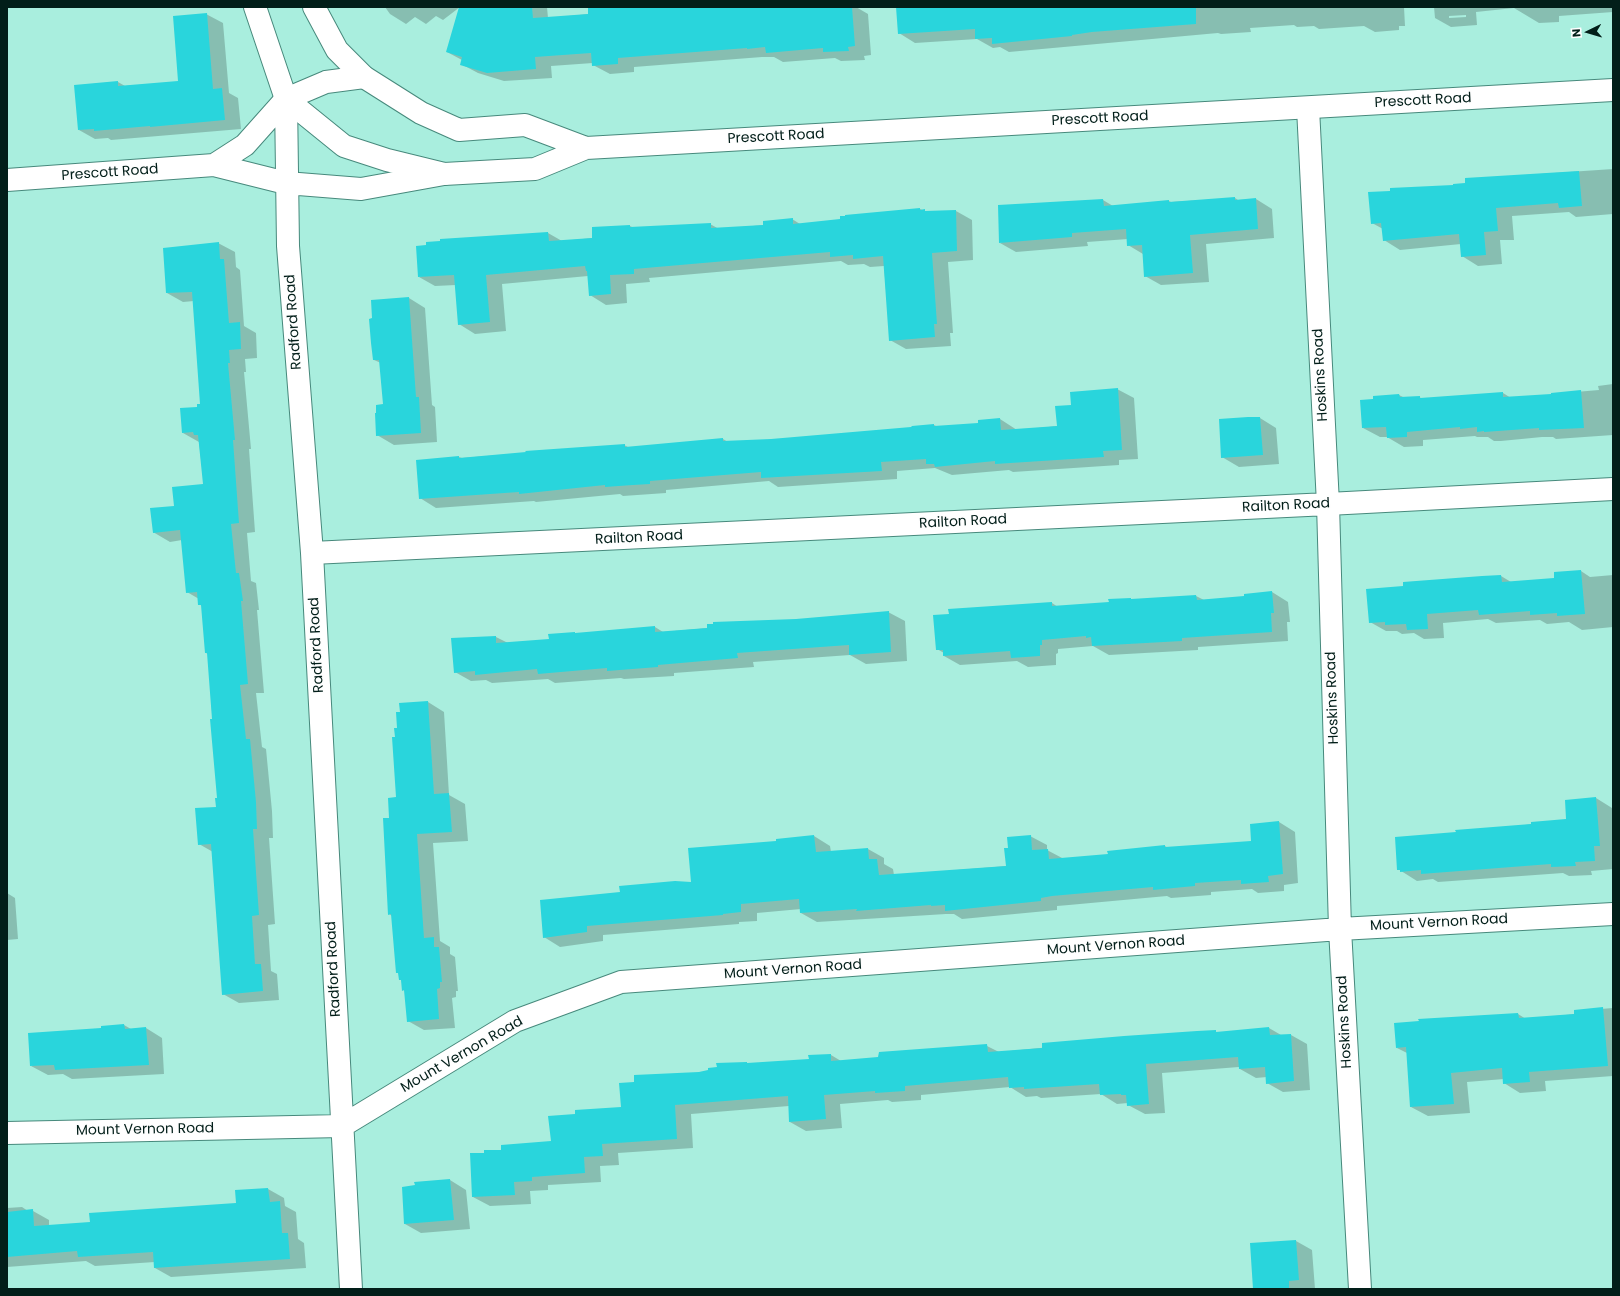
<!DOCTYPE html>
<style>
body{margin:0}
#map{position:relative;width:1620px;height:1296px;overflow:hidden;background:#a9eede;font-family:Poppins,sans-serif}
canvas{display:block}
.frame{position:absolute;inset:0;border:8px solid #021e19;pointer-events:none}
.north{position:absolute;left:1568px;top:12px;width:40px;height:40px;-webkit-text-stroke:3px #fefefe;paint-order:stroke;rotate:265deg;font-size:11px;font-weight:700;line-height:16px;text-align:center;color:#021e19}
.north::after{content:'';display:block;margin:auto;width:14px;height:18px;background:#021e19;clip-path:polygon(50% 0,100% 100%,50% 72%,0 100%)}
</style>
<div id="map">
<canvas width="1620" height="1296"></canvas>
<div class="frame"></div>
<div class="north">N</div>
</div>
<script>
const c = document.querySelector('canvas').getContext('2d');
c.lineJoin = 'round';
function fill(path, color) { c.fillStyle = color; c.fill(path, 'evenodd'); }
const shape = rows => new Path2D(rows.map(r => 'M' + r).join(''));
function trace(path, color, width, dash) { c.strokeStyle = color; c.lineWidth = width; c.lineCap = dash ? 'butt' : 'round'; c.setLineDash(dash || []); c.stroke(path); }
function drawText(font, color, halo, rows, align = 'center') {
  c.font = font + ' Poppins,sans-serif'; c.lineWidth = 3; c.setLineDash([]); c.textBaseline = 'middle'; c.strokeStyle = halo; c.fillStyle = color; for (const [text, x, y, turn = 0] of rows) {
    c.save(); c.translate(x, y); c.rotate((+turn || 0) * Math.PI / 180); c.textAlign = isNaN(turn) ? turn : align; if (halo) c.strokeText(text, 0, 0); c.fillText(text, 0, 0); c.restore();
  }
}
fill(shape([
 [385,7,460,7,443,20,436,16,426,24,415,17,406,24,390,14],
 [508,7,547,7,548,18,589,14,589,7,856,7,868,14,871,55,864,56,865,60,841,61,835,58,783,62,774,57,762,57,634,67,634,72,610,74,593,65,593,63,551,66,552,78,504,81,478,73,461,64,462,60,447,52],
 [897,7,1404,7,1405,26,1399,26,1399,30,1375,32,1364,26,1319,29,1314,26,1297,27,1294,25,1250,28,1251,32,1221,34,1218,33,1009,52,1000,47,993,48,977,39,915,43,899,33],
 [1434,7,1613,7,1613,12,1559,16,1559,22,1539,23,1514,8,1476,12,1477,25,1451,27,1435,18],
 [1466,15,1466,17,1449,18,1449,16],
 [206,14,223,23,229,93,238,98,241,129,111,140,108,138,95,139,79,130,118,82,125,86,179,82],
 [1613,169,1613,214,1576,217,1569,212,1512,216,1514,240,1500,240,1502,264,1478,266,1462,256,1461,244,1400,250,1384,240,1383,229,1372,223,1454,186,1466,184,1466,179],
 [1235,198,1238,200,1256,199,1272,209,1274,238,1206,244,1209,282,1161,285,1145,276,1143,254,1128,245,1128,239,1087,242,1088,246,1016,252,1000,243,1103,200,1113,206,1169,201,1171,202],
 [920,209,928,212,956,211,972,220,973,260,948,262,953,333,950,333,951,346,906,349,890,340,884,266,870,267,864,264,848,265,841,261,649,278,650,282,626,284,627,303,606,305,590,295,588,276,502,284,506,331,475,334,459,324,456,285,435,286,419,277,548,233,562,241,593,238,630,226,634,228,710,224,719,229,764,225,792,219,800,224,841,220],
 [218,243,235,252,236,267,240,270,244,326,256,333,257,358,245,359,246,372,244,372,251,449,249,449,255,532,247,533,251,581,256,583,259,610,257,610,264,693,256,693,262,747,266,749,272,811,273,838,269,838,275,924,268,925,271,971,277,974,279,1000,239,1003,223,994,213,852,199,844,217,808,218,799,208,654,206,653,202,606,199,604,199,599,187,592,182,540,170,542,153,532,175,507,204,485,199,442,183,433,201,405,194,301,183,302,167,293],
 [409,298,425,308,432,405,435,407,437,442,394,445,377,435,384,405,381,363,374,360],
 [1613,384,1613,435,1556,439,1553,437,1542,437,1501,441,1494,441,1488,437,1477,437,1475,436,1423,440,1423,446,1404,447,1387,437,1380,437,1363,428,1399,395,1405,398,1419,397,1423,399,1503,393,1511,398,1552,395,1552,394,1599,390,1598,386],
 [1117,389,1134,398,1138,459,1119,460,1119,465,1013,472,1009,470,952,475,935,468,897,471,897,479,778,487,769,481,666,490,666,493,623,496,620,494,536,502,534,501,436,508,420,498,459,457,462,458,624,445,630,448,723,439,728,442,771,440,911,428,934,425,938,427,979,424,979,421,1000,419,1017,430,1058,426,1072,406],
 [1260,418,1276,428,1279,464,1239,467,1222,457],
 [1581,571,1590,577,1613,575,1613,627,1582,630,1569,622,1547,624,1540,620,1496,623,1488,619,1443,623,1444,638,1424,639,1414,633,1402,634,1397,631,1386,631,1370,622,1501,576,1511,582,1555,579],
 [1272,592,1288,602,1290,622,1287,622,1288,641,1198,647,1198,650,1109,655,1093,646,1058,649,1058,653,1056,654,1056,665,1028,667,1017,661,960,665,944,656,944,653,937,649,1052,603,1058,607,1110,603,1131,599,1134,600,1196,596,1204,600,1246,597],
 [888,612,905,621,907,661,866,664,850,655,753,662,754,667,674,673,674,676,624,679,621,678,555,683,548,679,492,683,486,680,471,681,455,672,496,637,508,643,550,640,575,633,577,634,655,627,663,632],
 [428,702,444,712,449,795,465,804,468,841,433,843,440,941,450,947,450,954,455,957,458,991,456,991,456,997,452,998,455,1028,424,1030,408,1021,405,991,403,990,392,916,389,914,390,819,397,798,396,738,401,713],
 [1596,798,1612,808,1613,869,1591,871,1592,875,1569,876,1563,873,1438,882,1433,879,1417,881,1398,869,1457,833,1567,820,1566,801],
 [1279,822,1295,832,1298,883,1284,885,1284,891,1258,893,1252,889,1211,892,1211,895,1171,898,1167,896,1069,905,1057,906,1057,910,962,919,954,914,946,914,817,922,801,913,801,909,757,913,757,921,739,922,739,924,603,935,603,941,560,947,544,937,621,893,692,883,777,842,814,836,830,846,831,852,868,849,884,858,884,864,893,869,894,875,1007,866,1009,849,1030,836,1047,845,1047,850,1064,859,1109,855,1165,846,1168,848,1252,842],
 [7,893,15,898,18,939,7,940],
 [1613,1008,1613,1076,1545,1081,1546,1091,1520,1093,1504,1083,1504,1079,1467,1082,1470,1113,1428,1116,1411,1107,1407,1053,1397,1048,1420,1022,1419,1020,1518,1014,1526,1019,1575,1014,1575,1011],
 [124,1025,131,1029,146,1028,162,1038,164,1074,72,1079,63,1074,48,1075,31,1066,102,1029,102,1027],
 [1269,1028,1281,1035,1291,1035,1307,1044,1310,1090,1283,1092,1267,1083,1267,1077,1256,1078,1240,1069,1239,1067,1162,1073,1165,1113,1145,1114,1128,1105,1128,1103,1117,1104,1101,1094,1041,1098,1037,1096,1026,1097,1010,1087,921,1095,921,1100,892,1102,888,1100,840,1104,842,1128,806,1131,790,1122,789,1106,691,1114,693,1148,618,1153,619,1165,600,1166,601,1182,548,1185,548,1190,530,1191,531,1204,490,1206,473,1197,485,1154,552,1142,576,1115,622,1108,635,1083,700,1073,747,1063,749,1064,810,1060,831,1055,841,1061,879,1058,987,1046,999,1052,1215,1031,1218,1033],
 [450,1180,466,1190,470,1229,421,1233,405,1224,416,1186,415,1183],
 [268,1189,284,1198,285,1206,296,1212,298,1239,304,1243,306,1268,171,1277,155,1268,155,1262,95,1266,86,1261,7,1267,7,1208,22,1207,28,1211,33,1211,49,1220,49,1226,91,1223,238,1204,236,1191],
 [1296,1241,1312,1250,1315,1289,1254,1289]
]), '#0003');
fill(shape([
 [459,7,532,7,533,18,588,14,588,7,852,7,855,46,848,47,849,51,823,52,823,48,766,53,765,47,747,49,747,48,618,58,618,64,592,66,591,53,535,57,536,69,487,73,460,65,462,57,446,52],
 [896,7,1196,7,1196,24,1092,32,1072,35,1072,36,992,44,992,38,975,39,975,29,898,34],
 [207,13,213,89,222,88,225,120,150,127,150,126,94,131,94,129,78,130,74,85,118,81,118,86,178,81,173,16],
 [1579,171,1582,206,1559,208,1558,203,1496,208,1498,231,1484,232,1486,255,1461,257,1459,234,1383,241,1381,223,1371,224,1368,192,1390,191,1390,188,1453,185,1453,184,1465,183,1465,178],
 [1235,197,1235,200,1256,198,1258,229,1190,235,1193,273,1144,277,1142,245,1127,246,1126,229,1072,233,1072,237,999,243,998,205,1103,199,1104,206,1169,200,1169,202],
 [920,208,920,210,925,209,925,211,956,210,957,251,932,253,937,324,934,324,935,337,889,341,883,256,853,259,853,255,830,257,830,252,634,269,634,274,610,275,611,294,589,296,587,271,586,271,585,266,486,275,490,322,458,325,454,275,418,277,416,246,426,245,426,242,440,241,440,239,548,232,549,241,592,238,592,227,630,225,630,227,711,223,711,228,763,225,763,221,793,218,793,224,840,219,840,216,845,216,845,215],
 [219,242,220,259,224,259,229,323,240,322,241,349,229,350,230,363,228,363,235,440,233,440,239,523,231,524,236,573,239,573,243,601,241,601,248,684,240,685,246,739,250,739,256,802,257,829,253,829,259,915,252,916,255,964,261,964,263,991,222,995,211,844,198,845,195,808,216,807,215,798,217,798,210,719,212,719,207,653,205,653,201,605,198,605,197,592,186,593,180,530,153,533,150,508,174,506,172,487,203,484,198,435,194,435,193,432,182,433,180,408,197,407,197,404,200,404,192,292,166,293,163,248],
 [409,297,416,397,419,397,421,433,376,436,375,413,376,413,376,405,383,404,379,360,373,360,371,343,369,319,372,318,371,300],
 [1118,388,1122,450,1103,451,1104,457,995,464,995,461,935,467,934,464,926,464,926,459,881,462,882,471,761,478,761,472,650,481,650,484,633,485,605,487,605,485,519,494,519,492,419,499,416,460,459,456,459,458,526,452,525,451,625,444,625,447,723,438,723,441,771,439,911,427,912,426,934,424,934,426,978,423,978,420,1000,418,1001,430,1057,426,1055,406,1071,405,1070,392],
 [1581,390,1584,428,1539,430,1539,428,1526,429,1484,432,1484,431,1477,432,1477,427,1460,429,1460,427,1407,432,1407,437,1387,438,1386,427,1362,428,1360,400,1373,399,1373,396,1399,394,1400,397,1420,396,1420,398,1503,392,1503,397,1551,394,1551,393],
 [1248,417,1260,417,1263,455,1221,458,1219,419],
 [1581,570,1585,614,1557,616,1557,613,1530,615,1530,611,1479,615,1478,610,1427,614,1428,629,1407,630,1406,624,1385,625,1385,622,1369,623,1366,589,1403,586,1403,582,1482,576,1501,575,1502,582,1554,578,1554,572],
 [1272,591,1274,613,1271,613,1272,632,1182,638,1182,641,1092,646,1091,637,1086,638,1086,636,1042,640,1042,645,1040,645,1040,656,1011,658,1010,651,943,656,943,650,936,650,933,615,949,614,948,609,1052,602,1052,606,1109,602,1108,599,1131,598,1131,599,1196,595,1197,600,1244,596,1244,594],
 [889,611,891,652,849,655,849,645,737,653,738,658,658,665,658,667,607,671,607,668,538,674,537,669,475,675,475,671,454,673,451,638,496,636,496,643,549,639,548,634,575,632,575,633,655,626,655,632,707,628,707,624,713,624,713,622,796,619],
 [428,701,434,794,449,793,452,832,417,834,424,938,434,937,434,947,439,947,442,982,440,982,440,988,437,989,439,1019,407,1022,404,990,402,991,401,980,399,980,398,973,396,973,391,914,388,915,383,818,389,818,388,798,396,797,392,737,395,737,394,728,397,728,396,712,400,712,399,703],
 [1596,797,1600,846,1594,846,1595,861,1575,862,1576,866,1551,867,1551,864,1421,874,1421,870,1400,872,1400,870,1397,870,1395,837,1456,832,1455,830,1531,824,1531,822,1566,819,1565,800],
 [1279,821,1283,874,1268,876,1269,882,1241,884,1241,880,1195,883,1195,886,1153,890,1153,887,1052,896,1041,898,1041,901,945,911,945,905,931,906,931,905,856,911,857,909,800,913,799,899,741,904,741,912,723,914,723,915,587,926,587,932,543,938,540,900,620,892,619,886,675,881,691,882,688,848,776,841,776,839,814,835,816,852,868,848,869,859,877,859,879,875,1006,866,1004,848,1008,848,1007,837,1031,835,1032,850,1048,849,1049,859,1108,854,1107,851,1165,845,1165,847,1251,841,1250,824],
 [1603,1007,1608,1066,1529,1072,1530,1082,1503,1084,1502,1068,1451,1073,1454,1104,1410,1107,1406,1047,1396,1048,1394,1023,1419,1021,1418,1019,1518,1013,1519,1018,1574,1014,1574,1010],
 [124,1024,125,1029,146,1027,149,1065,55,1070,54,1065,30,1066,28,1033,101,1028,101,1026],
 [1269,1027,1270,1035,1291,1034,1294,1081,1266,1084,1265,1067,1239,1069,1238,1057,1146,1064,1149,1104,1127,1106,1126,1095,1121,1095,1121,1094,1100,1095,1099,1084,1024,1089,1024,1087,1009,1088,1008,1077,905,1086,905,1091,875,1093,875,1091,824,1095,826,1119,789,1122,788,1096,675,1105,677,1139,602,1144,603,1156,584,1157,585,1173,532,1177,532,1181,514,1182,515,1195,472,1197,470,1153,484,1153,484,1150,501,1150,501,1145,551,1141,548,1116,575,1114,575,1110,621,1107,619,1083,634,1082,634,1075,699,1072,708,1070,708,1068,717,1067,716,1063,747,1062,747,1063,809,1059,808,1055,831,1054,831,1061,878,1057,879,1052,987,1044,988,1052,1042,1048,1042,1043,1124,1036,1197,1031,1216,1030,1216,1032],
 [450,1179,454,1220,404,1224,402,1187,415,1185,414,1182],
 [268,1188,270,1202,280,1201,282,1233,288,1233,290,1259,154,1268,153,1252,78,1257,77,1251,7,1257,7,1212,33,1209,34,1226,90,1222,89,1213,236,1203,235,1190],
 [1296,1240,1299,1280,1289,1281,1289,1289,1253,1289,1250,1243]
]), '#29d5dc');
const street = shape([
 [286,99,288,246,312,553,351,1289],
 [1308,108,1328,504,1340,929,1360,1289],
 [214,165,245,145,286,99,326,82,364,77],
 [7,180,214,165,286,183,361,189,444,174],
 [312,553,1328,504,1613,489],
 [7,1133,342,1126,515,1021,621,982,1340,929,1613,914]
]);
const secondary = shape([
 [255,7,286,99,344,146,387,160,444,174,535,169,586,148,1613,90],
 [314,7,337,50,364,77,421,113,459,130,525,125,586,148]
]);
trace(street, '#47897c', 24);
trace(secondary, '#47897c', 24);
trace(street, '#fff', 22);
trace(secondary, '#fff', 22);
drawText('14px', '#021e19', '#fefefe', [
 ["Prescott Road",1423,101,-3],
 ["Prescott Road",1100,119,-3],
 ["Prescott Road",776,137,-3],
 ["Prescott Road",110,173,-4],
 ["Radford Road",294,322,-94],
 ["Hoskins Road",1321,375,-93],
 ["Railton Road",1286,506,-3],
 ["Railton Road",963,522,-3],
 ["Railton Road",639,538,-3],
 ["Radford Road",317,645,-93],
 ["Hoskins Road",1333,698,-92],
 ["Mount Vernon Road",1439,923,-3],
 ["Mount Vernon Road",1116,946,-4],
 ["Radford Road",334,969,-93],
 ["Mount Vernon Road",793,970,-4],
 ["Hoskins Road",1345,1022,-93],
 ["Mount Vernon Road",462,1055,-30],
 ["Mount Vernon Road",145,1130,-1]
]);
</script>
